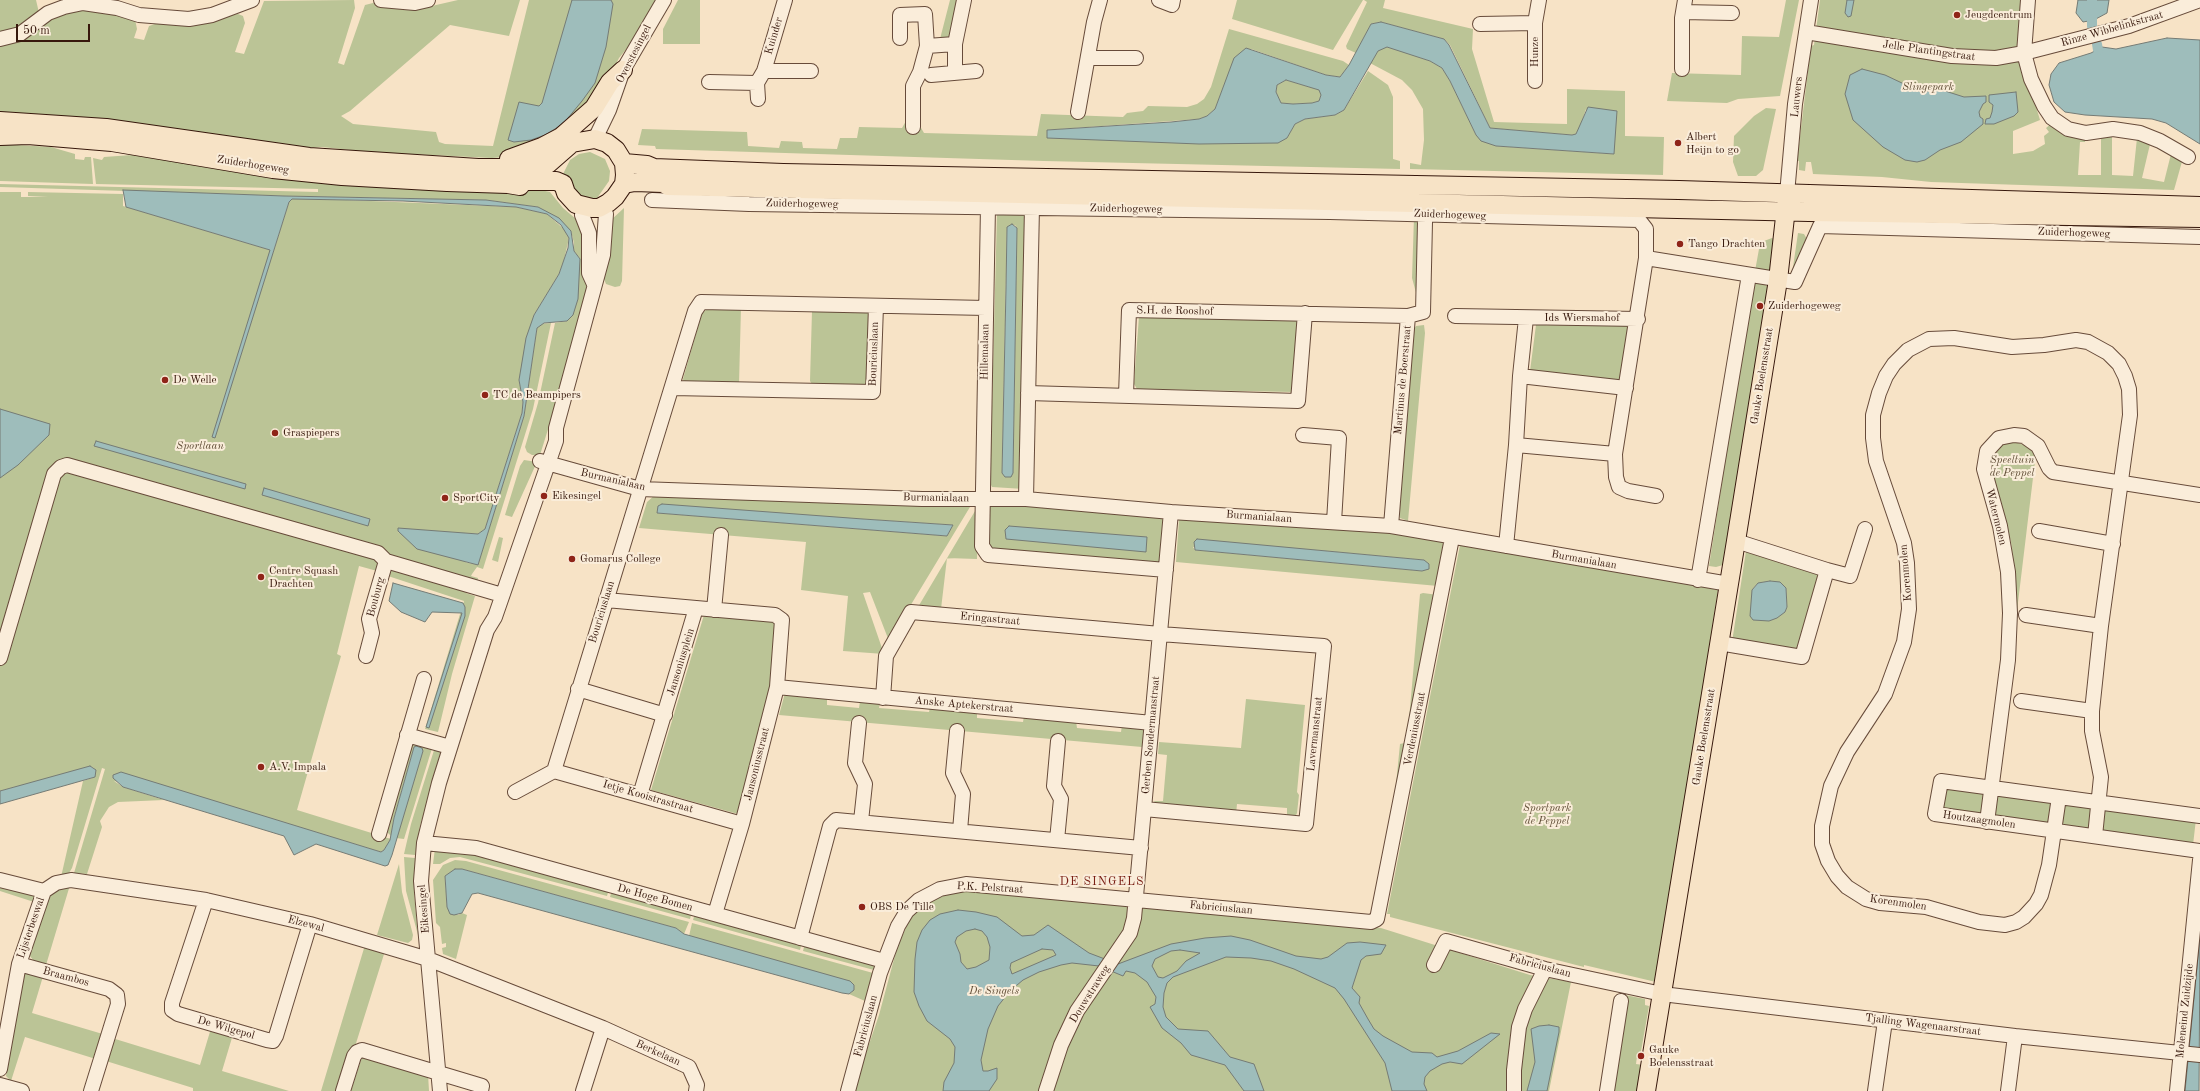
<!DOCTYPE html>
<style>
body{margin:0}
#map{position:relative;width:2200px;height:1091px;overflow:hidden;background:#f7e3c6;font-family:"Old Standard TT",serif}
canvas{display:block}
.scale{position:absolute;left:16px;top:24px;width:74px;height:18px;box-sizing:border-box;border:2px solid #37180c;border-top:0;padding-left:5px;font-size:12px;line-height:14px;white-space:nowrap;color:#37180c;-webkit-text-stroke:3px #faedda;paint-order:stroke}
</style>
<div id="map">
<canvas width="2200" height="1091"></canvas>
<div class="scale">50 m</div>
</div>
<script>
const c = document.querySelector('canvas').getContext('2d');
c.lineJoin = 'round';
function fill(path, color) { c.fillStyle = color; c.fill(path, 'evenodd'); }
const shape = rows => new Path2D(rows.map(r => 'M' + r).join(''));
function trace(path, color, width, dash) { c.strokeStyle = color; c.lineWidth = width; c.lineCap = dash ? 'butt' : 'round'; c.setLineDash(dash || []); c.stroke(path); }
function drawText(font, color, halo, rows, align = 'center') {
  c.font = font + ' "Old Standard TT",serif'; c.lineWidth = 4; c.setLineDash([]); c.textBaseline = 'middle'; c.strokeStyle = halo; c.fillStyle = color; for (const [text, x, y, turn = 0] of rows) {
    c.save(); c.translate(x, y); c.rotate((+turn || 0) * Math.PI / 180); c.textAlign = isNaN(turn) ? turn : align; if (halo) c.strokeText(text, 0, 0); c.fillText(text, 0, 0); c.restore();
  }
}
fill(shape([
 [0,0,36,0,40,17,48,21,76,10,94,8,135,19,137,29,134,38,144,40,149,26,155,24,238,14,243,16,245,23,235,52,244,54,264,1,354,0,355,8,338,63,344,65,365,5,373,3,390,8,423,8,458,0,520,0,509,36,450,25,350,111,341,116,353,124,436,132,439,142,445,144,493,146,529,0,656,0,641,31,619,58,605,86,573,125,503,157,492,158,370,152,322,147,309,148,0,115],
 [678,0,700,0,700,44,663,44,663,29],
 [950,0,959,0,949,38,940,39],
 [1237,0,1363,0,1333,50,1232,19],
 [1364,0,1385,0,1383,8,1473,29,1472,49,1494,122,1567,124,1567,89,1625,91,1625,136,1664,137,1663,175,1410,169,1410,163,1421,165,1424,140,1423,109,1412,90,1402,80,1370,63,1378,51,1384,47,1391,47,1430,61,1442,68,1450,81,1476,135,1496,146,1614,154,1586,109,1580,128,1576,134,1572,135,1490,128,1450,45,1444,39,1381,22,1371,24,1356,53,1347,49,1346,46,1367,2],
 [1786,0,1799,0,1780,96,1738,99,1727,103,1667,101,1672,73,1741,75,1742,36,1779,37],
 [1820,0,2024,0,2015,61,2022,60,2040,120,2013,131,2013,154,2033,151,2045,144,2044,136,2049,132,2046,128,2052,123,2086,135,2085,142,2080,142,2078,175,2101,175,2101,136,2112,137,2112,175,2133,176,2137,138,2151,140,2142,178,2164,182,2172,150,2183,158,2174,190,1931,182,1882,177,1813,174,1811,162,1806,162,1805,171,1799,170,1799,161,1797,161,1811,46,1814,45],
 [1229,29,1343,61,1349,65,1340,77,1326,75,1251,49,1224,86,1215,109,1207,116,1199,119,1047,130,1287,138,1295,124,1305,119,1335,115,1344,110,1368,71,1388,85,1393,97,1393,159,1400,161,1400,169,1044,161,656,149,655,146,638,145,642,129,747,132,748,146,779,148,781,141,802,142,803,148,837,149,840,138,857,138,859,127,902,128,906,121,917,121,924,133,1037,136,1041,114,1123,117,1127,113,1143,111,1148,106,1187,107,1197,104,1204,99,1211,87],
 [1286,80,1320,90,1321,95,1319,101,1312,103,1293,104,1281,103,1276,92,1277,85],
 [1766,108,1776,109,1763,170,1756,176,1738,176,1733,162,1734,136,1754,116],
 [0,144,51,147,75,154,75,159,84,160,85,157,91,157,93,184,0,181],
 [590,152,605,159,610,171,609,181,595,201,579,198,563,174,570,160,579,154],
 [132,155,243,171,536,189,550,192,563,208,582,224,587,281,585,297,559,394,540,455,532,455,527,452,525,447,538,403,555,323,567,321,580,259,574,251,574,243,571,231,538,207,486,200,284,196,0,187,0,184,318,192,318,189,96,184,93,158,102,160,104,157],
 [0,192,21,192,21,197,48,197,28,196,28,192,123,194,123,206,270,250,273,253,289,202,292,199,298,198,516,207,547,214,565,230,569,238,564,260,559,274,534,315,519,380,523,402,522,413,485,529,478,534,398,529,398,532,468,563,478,564,524,416,537,328,540,324,551,323,533,409,483,569,477,567,472,574,471,576,478,578,477,583,469,581,466,593,475,596,452,674,438,732,425,729,464,601,388,576,388,574,359,566,337,654,341,656,297,810,391,839,384,850,381,852,255,814,114,781,123,787,164,800,118,802,109,807,100,821,102,827,87,874,74,873,105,769,102,768,72,868,69,873,61,877,83,781,95,777,93,767,0,791],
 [624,208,622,281,620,286,615,287,606,284,604,279,611,220],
 [1030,212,1024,489,992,487,990,483,997,213],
 [1015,225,1017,228,1013,473,1006,477,1002,473,1007,227],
 [1414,217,1424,217,1418,300,1412,278],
 [1798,233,1804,234,1808,241,1792,274],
 [1772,238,1777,240,1774,272,1755,271,1759,249,1764,241],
 [1753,282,1769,286,1723,565,1716,567,1709,566],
 [710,307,741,307,739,384,684,383,683,379,702,313],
 [812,311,870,311,870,385,813,386,810,381],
 [1139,316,1297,318,1300,322,1293,392,1137,389,1134,384],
 [1424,325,1425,333,1408,521,1400,518,1399,513,1414,329,1416,326],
 [1536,325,1631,326,1623,383,1530,371],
 [2015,442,2030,447,2036,453,2016,619,2015,578,2011,542,1990,465,1995,450,1998,447,2007,443],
 [524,460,537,462,512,517,505,515,520,466],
 [655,495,973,502,889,641,870,592,863,593,884,654,843,651,848,596,801,590,806,542,639,528,647,502],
 [657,513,863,519,953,525,947,536],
 [989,503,1164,515,1162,560,1153,564,994,550,990,547,987,526],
 [978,506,977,559,947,558,941,609,918,607],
 [1183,517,1390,531,1446,541,1438,586,1176,562,1179,520],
 [1193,547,1314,550,1424,560,1422,571,1195,550],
 [499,537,503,538,498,562,492,560],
 [1461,540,1718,590,1656,982,1584,965,1584,967,1390,917,1390,914,1387,914],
 [1746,551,1818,574,1820,577,1798,652,1732,642],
 [1770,581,1786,588,1787,607,1785,612,1752,590,1757,584],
 [1423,593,1438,595,1408,731,1420,594],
 [704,615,776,621,773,683,738,814,651,790],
 [785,693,827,698,827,705,859,708,860,701,880,703,879,708,929,712,930,707,977,712,977,718,1023,722,1024,716,1076,721,1077,728,1121,732,1122,725,1145,728,1142,747,779,715],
 [1246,699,1305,705,1297,792,1299,795,1297,813,1295,817,1287,818,1287,808,1237,804,1236,814,1157,805,1154,801,1163,801,1167,755,1158,754,1159,742,1241,748],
 [1409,742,1393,815,1400,744],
 [409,743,433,745,404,839,396,838,423,751,414,747,394,818,391,836,387,832],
 [435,747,443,749,420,826,415,855,404,854,411,824],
 [1944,787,1987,790,1984,817,1942,809],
 [1997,792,2051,799,2048,827,1994,819],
 [2063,801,2196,819,2193,845,2060,828],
 [435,848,451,848,609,889,607,896,460,857,450,858,440,864,433,864],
 [404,857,415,858,414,893,418,935,406,891],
 [455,860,466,861,689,922,684,934,676,928,462,869,445,876,447,907,458,915,462,913,467,915,456,959,443,954,442,948,446,947,446,943,442,944,440,927,436,923,433,880,443,865],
 [399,864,402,892,413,935,412,940,408,943,377,935],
 [0,883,36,893,34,902,0,891],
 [70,885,46,965,34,961,29,955,45,901,57,889],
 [963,888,1381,928,1530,975,1571,982,1549,1091,853,1091,879,1015,897,948,911,916,931,896],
 [612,890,692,912,690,919,610,897],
 [695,913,802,942,800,950,693,920],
 [692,923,873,973,865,1001,849,994,852,992,689,936],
 [805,943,876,964,874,970,803,951],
 [365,945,385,951,341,1091,321,1091],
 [29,972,44,973,32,1013,106,1035,99,1060,25,1037,11,1081,6,1076,23,980,25,974],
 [1625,995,1645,999,1645,1005,1649,1006,1640,1057,1637,1056,1636,1064,1643,1065,1638,1091,1614,1091,1628,1003,1625,1001],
 [212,1025,234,1031,222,1071,289,1091,193,1091,193,1088,106,1061,112,1038,200,1065],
 [362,1057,428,1074,429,1091,351,1091]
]), '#bbc496');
const water = shape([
 [572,0,611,0,613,4,606,47,595,83,582,101,563,124,545,135,531,140,514,142,508,140,519,102,539,106,542,103,572,0],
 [1847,0,1854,0,1851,16,1848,17,1845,13,1847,0],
 [2078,0,2109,0,2107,13,2094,20,2083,22,2076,13,2078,0],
 [1381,22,1444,39,1449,45,1490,128,1572,135,1576,134,1588,107,1617,111,1614,154,1496,146,1481,141,1476,135,1450,81,1442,68,1430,61,1387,47,1378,51,1344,110,1335,115,1305,119,1295,124,1287,138,1278,143,1199,144,1047,138,1047,130,1171,122,1199,119,1207,116,1215,109,1234,58,1246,48,1326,75,1340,77,1349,65,1371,24,1381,22],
 [1286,80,1319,90,1321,95,1319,101,1312,103,1293,104,1281,103,1276,92,1277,85,1286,80],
 [2167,38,2200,40,2200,144,2166,123,2152,119,2085,115,2065,112,2054,102,2049,85,2051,74,2059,63,2091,53,2102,47,2116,49,2167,38],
 [1862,69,1885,75,1921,92,1942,90,1964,97,1986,96,1986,102,1983,104,1979,112,1980,117,1983,119,1983,124,1961,142,1940,150,1925,160,1917,162,1905,160,1883,147,1853,120,1845,94,1850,75,1862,69],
 [2016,92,2018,112,2014,116,1994,124,1985,124,1986,119,1990,118,1992,112,1993,105,1989,102,1989,95,2016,92],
 [123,190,284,196,486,200,538,207,559,218,571,231,574,251,580,259,578,299,573,315,567,321,544,323,537,328,524,416,478,565,417,549,398,531,398,528,478,534,485,529,522,413,523,402,519,380,526,338,534,315,559,274,568,248,569,238,561,225,547,214,516,207,403,201,292,199,289,202,215,438,212,437,270,250,126,207,123,190],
 [1012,224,1017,228,1013,473,1011,477,1005,477,1002,473,1006,288,1007,227,1012,224],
 [0,409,50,424,49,435,18,465,0,478,0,409],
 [96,441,246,484,245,489,94,446,96,441],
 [264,488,370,519,368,526,262,495,264,488],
 [662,504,863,519,953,525,947,536,657,513,658,506,662,504],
 [1009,526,1147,537,1146,552,1006,539,1005,530,1009,526],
 [1197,539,1424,560,1429,564,1429,569,1422,571,1195,550,1194,542,1197,539],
 [1770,581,1780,582,1786,588,1787,607,1785,612,1777,618,1769,621,1753,620,1750,616,1752,590,1758,583,1770,581],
 [393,583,463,603,465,607,465,616,429,728,426,727,462,613,432,612,425,622,401,612,389,601,393,583],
 [416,746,422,748,423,751,392,855,388,865,385,866,316,844,294,855,284,836,123,787,113,778,113,775,121,772,381,852,384,850,390,840,394,818,414,747,416,746],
 [90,766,96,770,95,777,0,804,0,791,90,766],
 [455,869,462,869,676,928,684,934,850,981,854,985,854,990,849,994,842,993,478,893,472,894,462,913,454,915,450,914,447,907,445,876,455,869],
 [958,910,976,912,997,917,1022,936,1034,935,1048,925,1089,953,1118,964,1171,944,1205,938,1231,936,1250,940,1296,956,1321,959,1328,957,1347,943,1360,942,1386,945,1381,954,1366,956,1361,960,1352,988,1360,997,1359,1003,1368,1019,1374,1029,1383,1036,1412,1052,1432,1053,1437,1057,1458,1051,1491,1033,1500,1034,1462,1064,1450,1062,1442,1064,1430,1071,1425,1077,1424,1084,1427,1091,1392,1091,1385,1063,1344,999,1335,988,1294,969,1271,961,1251,958,1226,957,1173,977,1167,983,1164,993,1163,1007,1166,1017,1178,1029,1208,1031,1230,1057,1254,1064,1264,1091,1244,1091,1225,1065,1191,1055,1181,1043,1162,1028,1150,1007,1155,1004,1156,997,1147,982,1135,973,1126,971,1123,976,1099,966,1072,963,1061,965,1039,972,1023,980,1010,991,998,1006,988,1029,981,1060,983,1071,988,1071,997,1068,997,1079,989,1091,943,1091,944,1082,954,1063,955,1047,950,1039,927,1021,919,1006,914,992,915,959,917,942,922,930,930,920,940,914,958,910],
 [975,929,982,931,987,937,990,947,989,960,976,967,967,969,961,962,960,954,955,942,957,937,966,931,975,929],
 [1042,949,1053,950,1056,955,1012,974,1010,968,1011,963,1042,949],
 [1180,950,1200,953,1186,961,1177,971,1163,978,1158,977,1152,966,1155,959,1171,951,1180,950],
 [2200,936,2199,1091,2185,1091,2200,936],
 [1549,1025,1559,1027,1559,1032,1547,1091,1527,1091,1535,1062,1531,1029,1539,1026,1549,1025]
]);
fill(water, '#9ebdbb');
trace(water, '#757b75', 1);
trace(shape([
 [2092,26,2092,0],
 [2097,44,2098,50]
]), '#9ebdbb', 10);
const minor = shape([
 [381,0,415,3,428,0],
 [1159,0,1172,5,1173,0],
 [2028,0,2024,53,2031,79,2044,106,2052,118,2068,129,2086,133,2113,129,2140,133,2160,141,2188,157],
 [1683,12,1732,13],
 [1480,24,1535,23],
 [1806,32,1952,56,1996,58,2024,53,2129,26,2200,0],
 [900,38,900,15,925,14,927,46],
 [0,39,20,34,48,13,64,7,83,3,117,8,139,15,189,19,212,15,252,0],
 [955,44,955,72],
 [1089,58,1136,58],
 [1682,69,1682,18,1685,0],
 [764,71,811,71],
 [931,75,976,71],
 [1535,81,1535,23,1539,0],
 [709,82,757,83],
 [758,99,757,83,764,71,785,0],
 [1078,112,1094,22,1100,0],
 [913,127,913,86,920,72,927,46,955,44,964,0],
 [595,139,609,110,623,70,664,0],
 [1787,194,1795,104,1811,0],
 [652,200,749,204,1330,212,1639,220,1646,229,1646,258,1795,282,1820,226,2200,237],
 [988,206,982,546,988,555,1166,570],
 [582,215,589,233,589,273,594,284],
 [1646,258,1615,454,1616,477,1619,487,1628,491,1656,496],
 [1455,316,1638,319],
 [1520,376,1626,388],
 [672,388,873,392,876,306],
 [1028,393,1298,401,1305,313],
 [1126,395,1129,310,1408,316],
 [1303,435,1339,438,1334,522],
 [1516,445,1615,454],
 [540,461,640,489,922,499,1026,499,1171,512,1391,526,1729,584],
 [1026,499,1032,207],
 [1391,526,1408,316,1423,312,1425,222],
 [2039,531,2113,544],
 [1506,546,1516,445,1520,376,1526,318],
 [1827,570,1850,576,1865,529],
 [1698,580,1749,275],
 [606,600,775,615,782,620,777,687,742,824,715,914],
 [714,610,721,535],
 [2026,615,2101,626],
 [1719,643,1802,657,1827,570,1736,541],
 [366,656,372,633,369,619,386,561],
 [0,658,54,474,61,467,67,465,378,553,386,561,502,595],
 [777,687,1152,723],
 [578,689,665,715],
 [883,698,886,656,911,612,1160,634,1324,646,1306,824,1144,809],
 [2021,701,2092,711],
 [859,723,855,763,865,784,861,821],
 [957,731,953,773,963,794,960,831],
 [407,735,450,747],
 [554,771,742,824],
 [515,792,554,771,695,311,701,302,986,308],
 [640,795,696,608],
 [2059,797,2049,865,2041,895,2036,904,2024,917,2016,922,2005,925,1979,922,1926,907,1880,903,1866,899,1847,887,1837,876,1828,861,1822,844,1822,826,1831,786,1847,752,1885,694,1904,642,1909,609,1907,563,1904,543,1876,461,1873,438,1873,415,1879,393,1886,376,1894,364,1908,350,1929,339,1954,338,2012,347,2044,345,2076,340,2088,342,2108,353,2119,364,2125,376,2129,389,2130,415,2101,626,2092,711,2092,731,2101,777,2095,836],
 [2200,816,1941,781,1935,814,2200,851],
 [1987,822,2008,660,2010,613,2008,572,2000,526,1984,469,1987,451,1999,438,2014,435,2024,436,2038,446,2049,468,2053,472,2200,495],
 [379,834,424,679],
 [1057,840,1061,799,1054,786,1058,741],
 [424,843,476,848,884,961],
 [0,880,44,891,56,883,71,880,206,900,310,924,428,959,603,1028,689,1067,697,1085,696,1091],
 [206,900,172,1003,172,1010,178,1014,267,1040,273,1041,276,1036,310,924],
 [800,938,830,826,836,820,1141,848],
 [19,964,109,989,117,995,118,1004,91,1091],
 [1434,965,1446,941,1545,969,1662,994,2015,1036,2200,1055],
 [0,1069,19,964,44,891],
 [0,1085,22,1091],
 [343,1091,354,1056,357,1052,362,1050,482,1086,481,1091],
 [440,1091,423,904,421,881,424,843,439,783,487,630,495,617,556,441,556,428,603,255,606,214],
 [583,1091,603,1028],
 [848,1091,880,973,898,926,907,911,919,900,940,889,966,884,1371,922,1377,919,1452,538],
 [1046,1091,1061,1045,1077,1011,1130,933,1134,918,1171,512],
 [1514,1091,1514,1070,1519,1027,1525,1009,1545,969],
 [1607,1091,1621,1001],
 [1875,1091,1885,1021],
 [2008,1091,2015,1036],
 [2177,1091,2200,860]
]);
const major = shape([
 [0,121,106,128,309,157,478,168,502,168,511,165,548,164,572,143,595,139,607,143,616,150,624,163,625,175,624,184,615,197,608,203,599,208,592,208,576,204,566,193,563,184,556,181,519,181,508,184],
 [0,136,28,135,112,142,273,169,342,176,447,182,508,184,520,186],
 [509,159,542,147,561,137,594,108,610,82,623,70],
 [624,163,647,165,654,168,783,173,1679,190,2200,206],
 [624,184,635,182,663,183,668,186,1809,212,2200,218],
 [1646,1091,1736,541,1778,280,1787,199]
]);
trace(minor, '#674b3a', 16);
trace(major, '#37180c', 20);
trace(minor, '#faedda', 14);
trace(major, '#f7e3c6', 18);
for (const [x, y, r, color] of [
 [1957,15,4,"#8f2418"],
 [1678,143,4,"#8f2418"],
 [1680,244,4,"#8f2418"],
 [1760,306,4,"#8f2418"],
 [165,380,4,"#8f2418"],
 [485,395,4,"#8f2418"],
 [275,433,4,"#8f2418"],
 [544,496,4,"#8f2418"],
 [445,498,4,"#8f2418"],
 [572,559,4,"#8f2418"],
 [261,577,4,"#8f2418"],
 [261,767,4,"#8f2418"],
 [862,907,4,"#8f2418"],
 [1641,1056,4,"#8f2418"]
]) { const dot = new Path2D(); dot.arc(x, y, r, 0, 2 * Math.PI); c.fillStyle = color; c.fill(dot); trace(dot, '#faedda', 1.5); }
drawText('11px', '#37180c', '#faedda', [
 ["Jeugdcentrum",1965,15],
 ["Albert",1686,137],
 ["Heijn to go",1686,150],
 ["Tango Drachten",1688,244],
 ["Zuiderhogeweg",1768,306],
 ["De Welle",173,380],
 ["TC de Beampipers",493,395],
 ["Graspiepers",283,433],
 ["Eikesingel",552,496],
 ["SportCity",453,498],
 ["Gomarus College",580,559],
 ["Centre Squash",269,571],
 ["Drachten",269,584],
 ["A.V. Impala",269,767],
 ["OBS De Tille",870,907],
 ["Gauke",1649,1050],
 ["Boelensstraat",1649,1063]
], 'left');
drawText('11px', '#37180c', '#faedda', [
 ["Rinze Wibbelinkstraat",2112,29,-16],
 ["Kuinder",774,36,-73],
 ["Jelle Plantingstraat",1929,51,8],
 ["Hunze",1535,52,-90],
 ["Overstesingel",634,54,-63],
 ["Lauwers",1797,97,-84],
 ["Zuiderhogeweg",253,165,9],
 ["Zuiderhogeweg",802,204,1],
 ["Zuiderhogeweg",1126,209,1],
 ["Zuiderhogeweg",1450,215,2],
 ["Zuiderhogeweg",2074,233,2],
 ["S.H. de Rooshof",1175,311,1],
 ["Ids Wiersmahof",1582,318],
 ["Hillemalaan",985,352,-89],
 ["Bouriciuslaan",874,354,-88],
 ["Gauke Boelensstraat",1762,376,-81],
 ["Martinus de Boerstraat",1403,380,-85],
 ["Burmanialaan",613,480,13],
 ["Burmanialaan",936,498,1],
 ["Burmanialaan",1259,517,4],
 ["Watermolen",1996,517,76],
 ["Burmanialaan",1584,560,10],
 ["Korenmolen",1906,573,-95],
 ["Bouburg",376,597,-75],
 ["Bouriciuslaan",602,612,-73],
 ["Eringastraat",990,619,5],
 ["Jansoniusplein",681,662,-73],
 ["Anske Aptekerstraat",964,705,5],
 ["Verdeniusstraat",1415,729,-79],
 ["Lavermanstraat",1315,734,-84],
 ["Gerben Sondermanstraat",1151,735,-85],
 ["Gauke Boelensstraat",1704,737,-81],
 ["Jansoniusstraat",757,764,-76],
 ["Ietje Kooistrastraat",648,797,16],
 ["Houtzaagmolen",1979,820,8],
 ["P.K. Pelstraat",990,888,3],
 ["De Hoge Bomen",655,898,15],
 ["Korenmolen",1898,903,8],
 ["Fabriciuslaan",1221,908,5],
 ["Eikesingel",424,909,-95],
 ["Elzewal",306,924,15],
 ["Lijsterbeswal",31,928,-71],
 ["Fabriciuslaan",1540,966,15],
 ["Braambos",66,977,15],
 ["Douwstraweg",1090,994,-58],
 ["Moleneind Zuidzijde",2185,1011,-84],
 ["Tjalling Wagenaarstraat",1923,1025,7],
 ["Fabriciuslaan",866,1026,-75],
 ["De Wilgepol",226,1028,16],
 ["Berkelaan",658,1053,24]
]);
drawText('italic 11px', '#5f4c35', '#faedda', [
 ["Slingepark",1928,87],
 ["Sportlaan",200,446],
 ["Speeltuin",2012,460],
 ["de Peppel",2012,473],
 ["Sportpark",1547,808],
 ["de Peppel",1547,821],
 ["De Singels",994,991]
]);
c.letterSpacing = '1px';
drawText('12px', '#7a1f14', '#faedda', [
 ["DE SINGELS",1102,882]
]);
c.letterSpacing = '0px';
</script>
